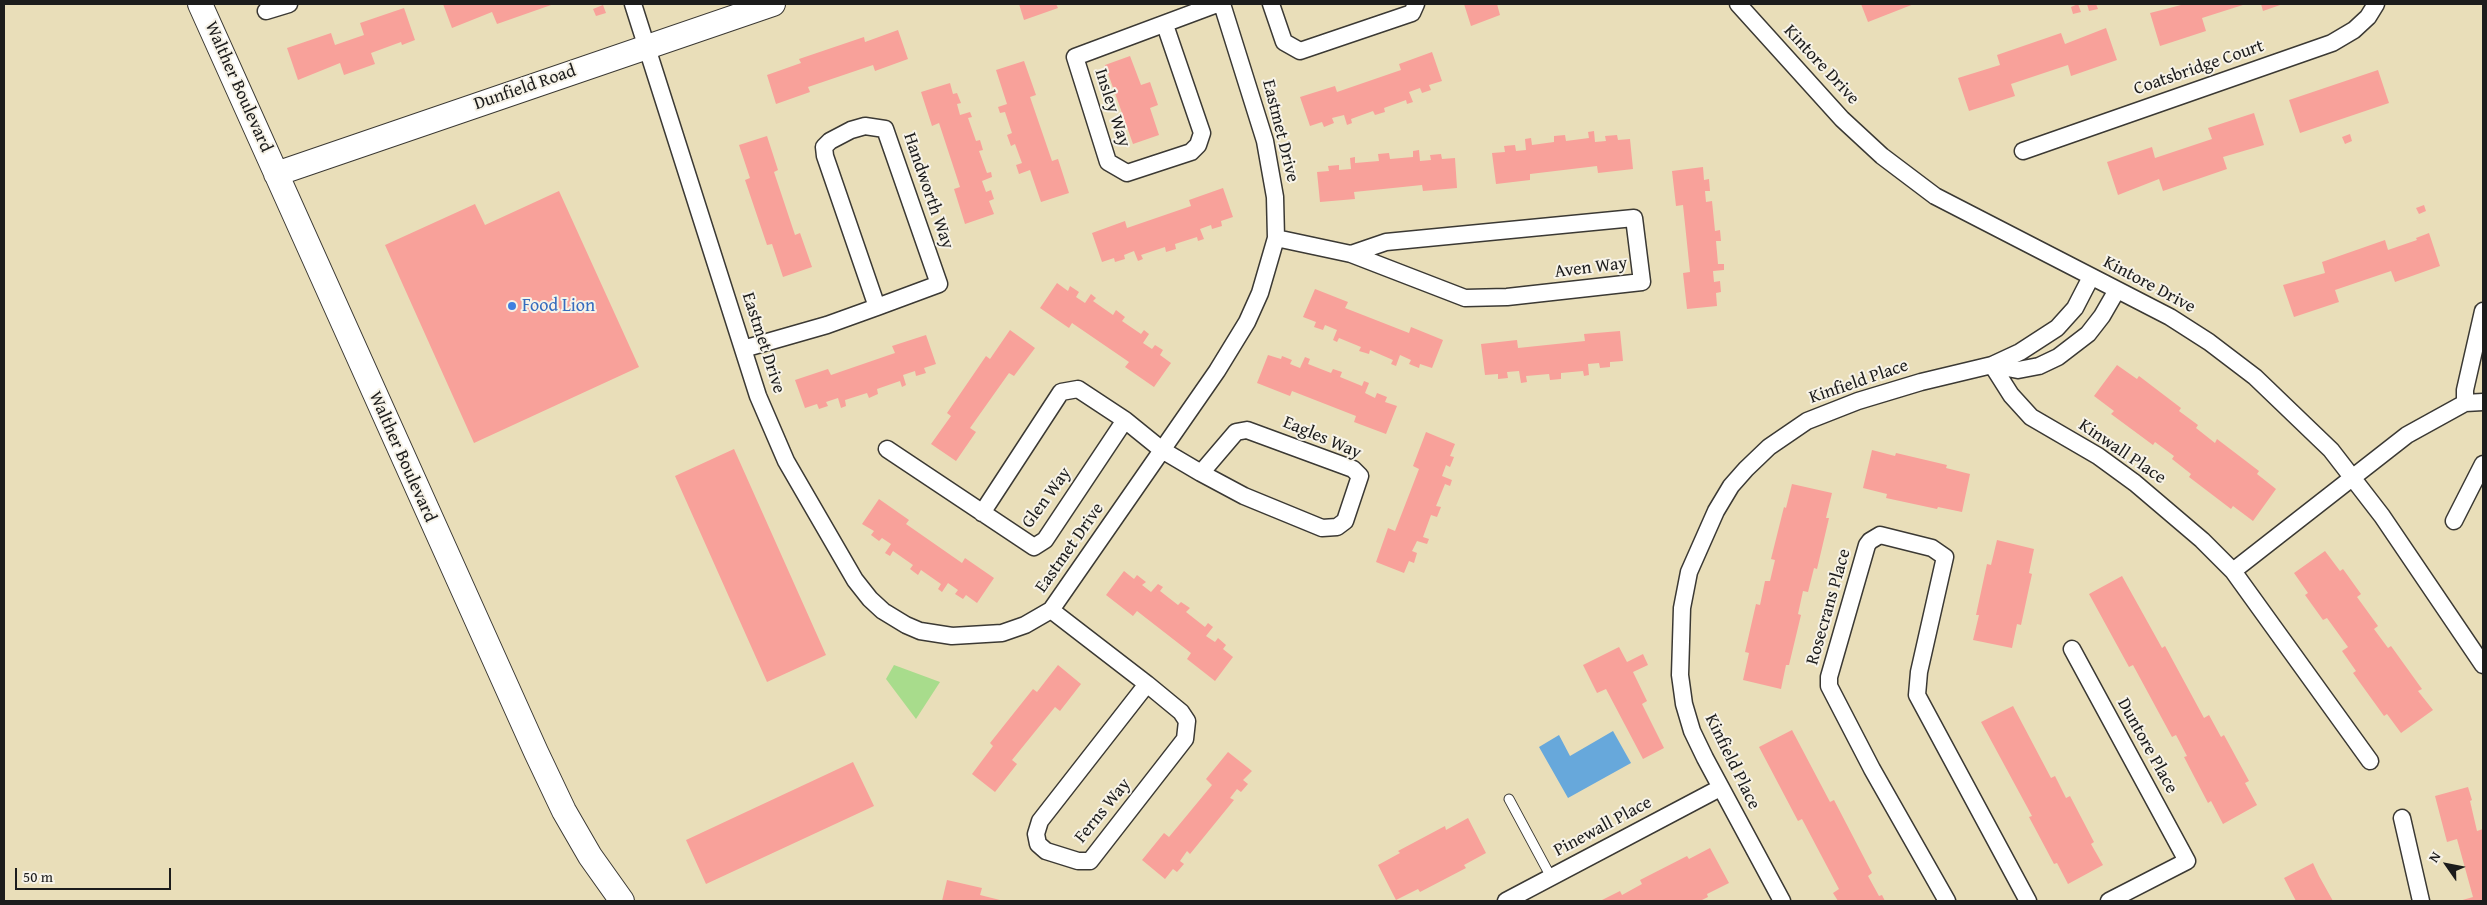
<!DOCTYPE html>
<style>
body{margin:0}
#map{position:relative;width:2487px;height:905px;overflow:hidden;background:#e9deb9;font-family:"Gentium Book Plus",serif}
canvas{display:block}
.frame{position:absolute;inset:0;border:5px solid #1c1c1c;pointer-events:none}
.north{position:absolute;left:2422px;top:840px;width:50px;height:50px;-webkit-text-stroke:4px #f7f3e8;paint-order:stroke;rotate:303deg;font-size:14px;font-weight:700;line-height:20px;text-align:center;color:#1c1c1c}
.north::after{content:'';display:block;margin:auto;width:18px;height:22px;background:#1c1c1c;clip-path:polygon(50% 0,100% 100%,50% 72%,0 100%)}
.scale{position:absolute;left:15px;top:868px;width:156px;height:22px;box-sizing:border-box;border:2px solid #1c1c1c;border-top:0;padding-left:6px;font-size:15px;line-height:18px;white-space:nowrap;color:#1c1c1c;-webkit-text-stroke:4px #f7f3e8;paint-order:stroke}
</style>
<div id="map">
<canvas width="2487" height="905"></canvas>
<div class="frame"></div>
<div class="north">N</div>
<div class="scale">50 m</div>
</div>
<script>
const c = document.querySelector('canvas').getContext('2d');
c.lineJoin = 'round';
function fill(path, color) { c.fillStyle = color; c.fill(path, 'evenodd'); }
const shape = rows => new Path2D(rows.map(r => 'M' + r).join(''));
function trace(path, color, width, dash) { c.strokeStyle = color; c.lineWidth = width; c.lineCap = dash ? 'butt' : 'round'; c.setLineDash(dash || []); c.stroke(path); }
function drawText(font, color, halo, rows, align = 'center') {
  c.font = font + ' "Gentium Book Plus",serif'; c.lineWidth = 4; c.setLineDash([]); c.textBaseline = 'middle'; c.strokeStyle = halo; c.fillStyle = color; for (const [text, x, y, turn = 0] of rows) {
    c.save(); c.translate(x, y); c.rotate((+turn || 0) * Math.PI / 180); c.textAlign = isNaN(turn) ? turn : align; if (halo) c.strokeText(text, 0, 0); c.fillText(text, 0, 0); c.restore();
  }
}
fill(shape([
 [894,665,940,682,916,719,886,679]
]), '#a8dc8c');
fill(shape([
 [1613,731,1631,763,1568,798,1539,747,1559,735,1570,756]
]), '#67a8db');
fill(shape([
 [443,4,554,4,497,24,492,12,452,28],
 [1019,4,1056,4,1058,8,1024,20],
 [1464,4,1497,4,1500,15,1471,26],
 [1861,4,1914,4,1868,22],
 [2078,4,2081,12,2073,14,2071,7],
 [2087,4,2096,4,2098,9,2089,11],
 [2185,4,2246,4,2202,18,2206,31,2160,46,2150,13],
 [2261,4,2283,4,2263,11],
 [603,5,606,13,596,16,593,9],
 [404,8,415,40,402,45,401,42,371,53,375,64,344,75,340,63,298,80,287,48,331,33,335,45,364,35,360,23],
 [2106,28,2117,60,2071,76,2068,65,2011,84,2015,96,1969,111,1958,78,2000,65,1997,55,2061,33,2065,44],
 [898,30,908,59,875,71,873,65,808,87,810,92,776,104,767,75,801,63,799,59,864,37,865,42],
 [1432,52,1442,81,1429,85,1431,90,1422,93,1420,88,1409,92,1413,102,1407,104,1406,100,1384,108,1385,112,1375,115,1373,111,1351,119,1352,123,1347,125,1344,115,1332,118,1334,123,1324,127,1322,122,1310,126,1300,97,1335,86,1337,92,1401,70,1399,64],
 [1130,56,1141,85,1150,82,1158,105,1150,108,1159,135,1133,144,1105,65],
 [1024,61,1036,95,1030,97,1052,161,1058,159,1069,193,1041,202,1030,170,1019,174,1016,165,1022,163,1015,144,1011,146,1007,135,1012,133,1005,112,1000,113,998,107,1007,104,996,70],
 [2378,70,2389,103,2300,133,2289,100],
 [950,83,953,94,957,93,961,103,957,104,960,115,970,112,972,117,968,118,976,141,980,140,983,150,979,151,987,173,991,172,992,177,982,181,986,192,991,190,994,199,989,201,994,214,965,224,954,189,960,187,939,123,932,126,921,92],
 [2254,113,2264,145,2223,157,2227,169,2163,191,2159,179,2118,195,2107,162,2152,147,2155,158,2212,139,2208,128],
 [1594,131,1595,142,1606,141,1605,136,1617,135,1618,140,1630,139,1633,169,1598,173,1597,166,1530,174,1530,180,1496,184,1492,153,1505,152,1504,146,1515,145,1516,151,1526,150,1525,139,1531,138,1532,145,1554,142,1554,136,1565,135,1566,141,1589,138,1588,132],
 [2350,134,2352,141,2345,144,2342,137],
 [767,136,778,170,774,172,795,235,800,233,812,267,783,277,772,244,767,245,745,180,750,178,739,145],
 [1419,150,1420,161,1431,160,1430,155,1441,154,1442,159,1455,158,1457,188,1423,191,1422,185,1354,192,1355,199,1320,202,1317,172,1329,171,1328,166,1339,165,1339,170,1351,169,1350,158,1355,157,1355,163,1379,161,1378,154,1389,153,1390,159,1413,157,1413,151],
 [1703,167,1704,180,1709,179,1710,191,1705,191,1706,202,1712,201,1715,231,1720,230,1721,241,1716,241,1718,264,1724,264,1724,270,1713,271,1714,282,1720,281,1721,292,1716,293,1717,306,1687,309,1683,273,1690,272,1683,205,1676,206,1672,171],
 [1223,188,1233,217,1221,221,1222,226,1212,229,1211,225,1200,229,1204,239,1198,241,1197,237,1175,244,1176,249,1166,252,1165,247,1141,255,1143,259,1138,261,1134,251,1124,255,1125,259,1115,262,1114,258,1102,262,1092,233,1125,221,1127,228,1191,206,1189,200],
 [559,191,639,367,474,443,385,245,475,204,485,225],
 [2424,205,2426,211,2419,214,2416,208],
 [2429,233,2440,266,2395,282,2391,271,2335,290,2339,302,2294,317,2283,285,2325,273,2322,262,2385,240,2388,250,2417,240,2416,238],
 [1057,283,1068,291,1070,286,1079,292,1076,297,1085,303,1091,294,1096,298,1093,301,1113,315,1116,310,1125,317,1122,321,1141,334,1144,330,1149,334,1143,343,1152,349,1155,345,1163,350,1160,355,1171,363,1154,387,1125,367,1129,362,1072,323,1069,328,1040,308],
 [1315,289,1348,302,1345,308,1409,333,1411,327,1443,340,1432,368,1420,364,1419,368,1409,364,1411,360,1400,355,1396,366,1391,364,1393,360,1370,350,1369,354,1359,351,1361,347,1339,338,1337,342,1333,340,1337,330,1325,325,1323,330,1314,327,1316,322,1303,317],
 [1010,330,1035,348,1014,376,1009,373,970,428,976,432,956,461,931,444,951,416,947,413,986,356,990,359],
 [1620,331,1623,361,1610,362,1610,367,1600,368,1599,363,1588,364,1589,375,1584,376,1583,371,1561,373,1561,379,1550,380,1549,374,1526,376,1527,382,1521,383,1519,371,1507,372,1508,378,1498,379,1498,374,1485,375,1481,344,1517,340,1518,348,1585,341,1584,334],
 [926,335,936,364,924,368,926,373,916,376,915,371,903,375,906,385,902,387,900,381,877,389,878,394,869,398,867,393,845,400,846,406,841,408,838,398,826,402,828,406,819,409,817,404,805,408,795,380,828,369,831,375,895,353,892,346],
 [1268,355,1281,359,1282,356,1292,360,1290,364,1300,368,1305,357,1310,359,1308,364,1331,373,1333,369,1342,372,1340,377,1362,386,1364,381,1369,383,1365,393,1375,398,1377,393,1387,397,1385,402,1397,406,1386,434,1354,422,1356,416,1292,391,1290,396,1257,383],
 [2117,365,2137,379,2139,376,2181,408,2179,411,2198,425,2196,428,2215,443,2217,439,2259,471,2257,474,2276,489,2253,521,2233,506,2231,509,2189,477,2191,474,2172,459,2174,456,2155,442,2153,445,2111,414,2114,411,2094,396],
 [1426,432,1455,444,1450,456,1454,457,1450,467,1446,465,1442,476,1452,480,1450,486,1445,484,1436,506,1441,507,1437,517,1431,515,1423,537,1429,539,1427,544,1417,541,1412,551,1417,553,1414,563,1409,561,1404,573,1376,562,1388,528,1395,531,1419,469,1413,466],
 [734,449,826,655,767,682,675,476],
 [1872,450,1895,456,1896,453,1947,465,1946,468,1970,474,1962,512,1938,507,1937,509,1886,498,1887,494,1863,488],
 [1792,484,1832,493,1826,518,1829,518,1817,569,1814,568,1808,592,1803,591,1798,614,1801,615,1789,665,1786,665,1781,689,1743,680,1749,653,1745,652,1756,604,1760,605,1765,581,1770,581,1775,560,1771,559,1784,507,1786,508],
 [879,499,909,520,906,524,962,563,965,558,994,578,977,603,966,595,963,599,955,594,958,590,948,583,942,592,938,589,941,584,921,570,918,575,910,569,913,565,893,551,890,556,885,553,891,544,882,538,879,541,871,535,874,531,862,524],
 [1997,540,2034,549,2029,573,2032,574,2021,625,2017,624,2012,648,1973,640,1979,615,1976,615,1987,564,1991,565],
 [2325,551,2340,571,2343,569,2361,594,2357,597,2378,626,2374,629,2388,648,2391,646,2422,689,2418,691,2433,710,2401,733,2387,714,2384,716,2353,673,2356,671,2342,651,2348,647,2327,618,2323,620,2305,595,2308,593,2294,573],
 [1124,571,1134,579,1137,575,1146,582,1142,585,1151,592,1158,584,1163,587,1160,591,1178,605,1181,602,1190,608,1186,612,1205,627,1208,623,1213,627,1206,636,1215,642,1218,638,1226,645,1223,649,1233,657,1215,681,1187,659,1191,653,1137,611,1133,616,1106,595],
 [2122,576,2162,648,2165,646,2204,718,2209,715,2221,737,2224,735,2249,781,2245,783,2257,805,2223,824,2211,801,2208,803,2184,757,2187,756,2176,735,2172,737,2133,665,2129,667,2089,594],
 [1619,647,1627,662,1643,654,1648,665,1633,672,1647,701,1642,704,1664,748,1643,759,1606,689,1597,693,1583,665],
 [1058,665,1081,684,1060,711,1055,707,1012,760,1017,764,995,792,972,774,993,746,990,743,1033,689,1037,692],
 [2013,706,2051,778,2055,776,2066,798,2070,796,2094,842,2091,844,2103,865,2068,884,2057,863,2054,864,2029,817,2032,816,1981,722],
 [1792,730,1830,802,1834,800,1872,873,1868,876,1879,896,1882,895,1885,901,1838,901,1833,893,1839,889,1802,819,1798,821,1759,747],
 [1228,752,1252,771,1243,780,1248,784,1241,792,1237,789,1230,798,1234,800,1190,854,1187,851,1180,861,1184,864,1177,872,1173,869,1165,879,1142,860,1164,833,1169,837,1212,785,1206,779],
 [853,762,874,806,706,884,686,840],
 [2468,787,2472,800,2470,801,2477,831,2483,829,2483,901,2459,901,2473,897,2457,839,2447,842,2435,796],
 [1468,818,1486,853,1464,865,1466,868,1420,892,1418,889,1396,900,1378,865,1400,853,1398,851,1445,826,1446,830],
 [1710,848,1729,883,1707,894,1708,897,1700,901,1600,901,1620,891,1622,895,1642,884,1640,880,1687,856,1689,859],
 [2313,863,2319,876,2333,901,2296,901,2284,878],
 [947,880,982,888,980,895,1004,901,942,901]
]), '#f8a19a');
const lane = shape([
 [1509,799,1551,877]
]);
const street = shape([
 [633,4,758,396,786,461,855,580,870,599,883,611,906,625,920,631,952,636,1002,633,1025,625,1051,610,1217,371,1247,322,1260,293,1276,238,1275,197,1265,141,1222,4],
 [1271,4,1284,42,1300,51,1412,13,1416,4],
 [1738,4,1842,119,1882,156,1935,196,2170,317,2209,342,2255,377,2331,450,2382,516,2483,665],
 [266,11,289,4],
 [1165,25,1202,133,1198,145,1191,152,1127,173,1108,162,1075,57,1217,4],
 [2023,151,2332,43,2354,30,2368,17,2376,4],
 [1276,238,1351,254,1386,242,1634,218,1642,282,1507,297,1465,298,1351,254],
 [743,349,827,325,877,307,939,284,885,129,865,126,851,130,830,141,824,147,825,156,877,307],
 [1992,365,2011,395,2031,417,2098,456,2135,483,2202,540,2233,571,2370,761],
 [1992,365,2018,370,2039,366,2058,357,2088,334,2102,316,2117,290],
 [2465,403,2465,390,2483,311],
 [887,449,1034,547,1045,540,1125,420],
 [982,513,1061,392,1078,389,1125,420,1162,450,1201,473,1244,496,1322,528,1337,527,1345,521,1360,476,1353,469,1247,430,1236,432,1201,473],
 [2454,521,2483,464],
 [2233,571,2407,435,2465,403,2483,402],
 [1051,610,1147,684],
 [2072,649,2187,861,2109,901],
 [1147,684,1181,712,1187,721,1185,739,1090,861,1078,861,1046,851,1038,844,1036,834,1040,821,1147,684],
 [2402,818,2421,901],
 [1506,901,1720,788],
 [1782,901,1705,758,1692,731,1684,704,1680,675,1682,608,1689,572,1716,511,1731,486,1746,469,1769,447,1807,421,1858,401,1921,382,1992,365,2020,352,2057,328,2075,308,2091,277],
 [1947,901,1872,769,1829,686,1829,677,1867,545,1870,541,1880,535,1932,548,1945,557,1919,672,1917,695,2028,901]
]);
const secondary = shape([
 [200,4,536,752,564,811,590,856,622,901],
 [276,174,773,4]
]);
trace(lane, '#3b3934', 11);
trace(street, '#3b3934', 19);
trace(secondary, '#3b3934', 26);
trace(lane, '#fff', 9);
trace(street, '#fff', 16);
trace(secondary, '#fff', 24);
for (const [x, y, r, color] of [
 [512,306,5,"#3f7fe0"]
]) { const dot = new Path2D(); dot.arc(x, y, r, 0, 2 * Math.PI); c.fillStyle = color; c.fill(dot); trace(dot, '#f7f3e8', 2); }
drawText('18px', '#1c1c1c', '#f7f3e8', [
 ["Kintore Drive",1821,65,47],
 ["Coatsbridge Court",2199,68,-19],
 ["Walther Boulevard",238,87,66],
 ["Dunfield Road",525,88,-19],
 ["Insley Way",1112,108,72],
 ["Eastmet Drive",1280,131,76],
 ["Handworth Way",928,191,71],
 ["Aven Way",1591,268,-7],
 ["Kintore Drive",2149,285,28],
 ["Eastmet Drive",763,343,72],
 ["Kinfield Place",1859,382,-19],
 ["Eagles Way",1322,438,23],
 ["Kinwall Place",2122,452,34],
 ["Walther Boulevard",402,457,66],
 ["Glen Way",1047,498,-54],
 ["Eastmet Drive",1070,548,-55],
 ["Rosecrans Place",1829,607,-74],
 ["Duntore Place",2147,746,61],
 ["Kinfield Place",1732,762,64],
 ["Ferns Way",1103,811,-51],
 ["Pinewall Place",1603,827,-28]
]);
drawText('18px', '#366cbe', '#f7f3e8', [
 ["Food Lion",522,306]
], 'left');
</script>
